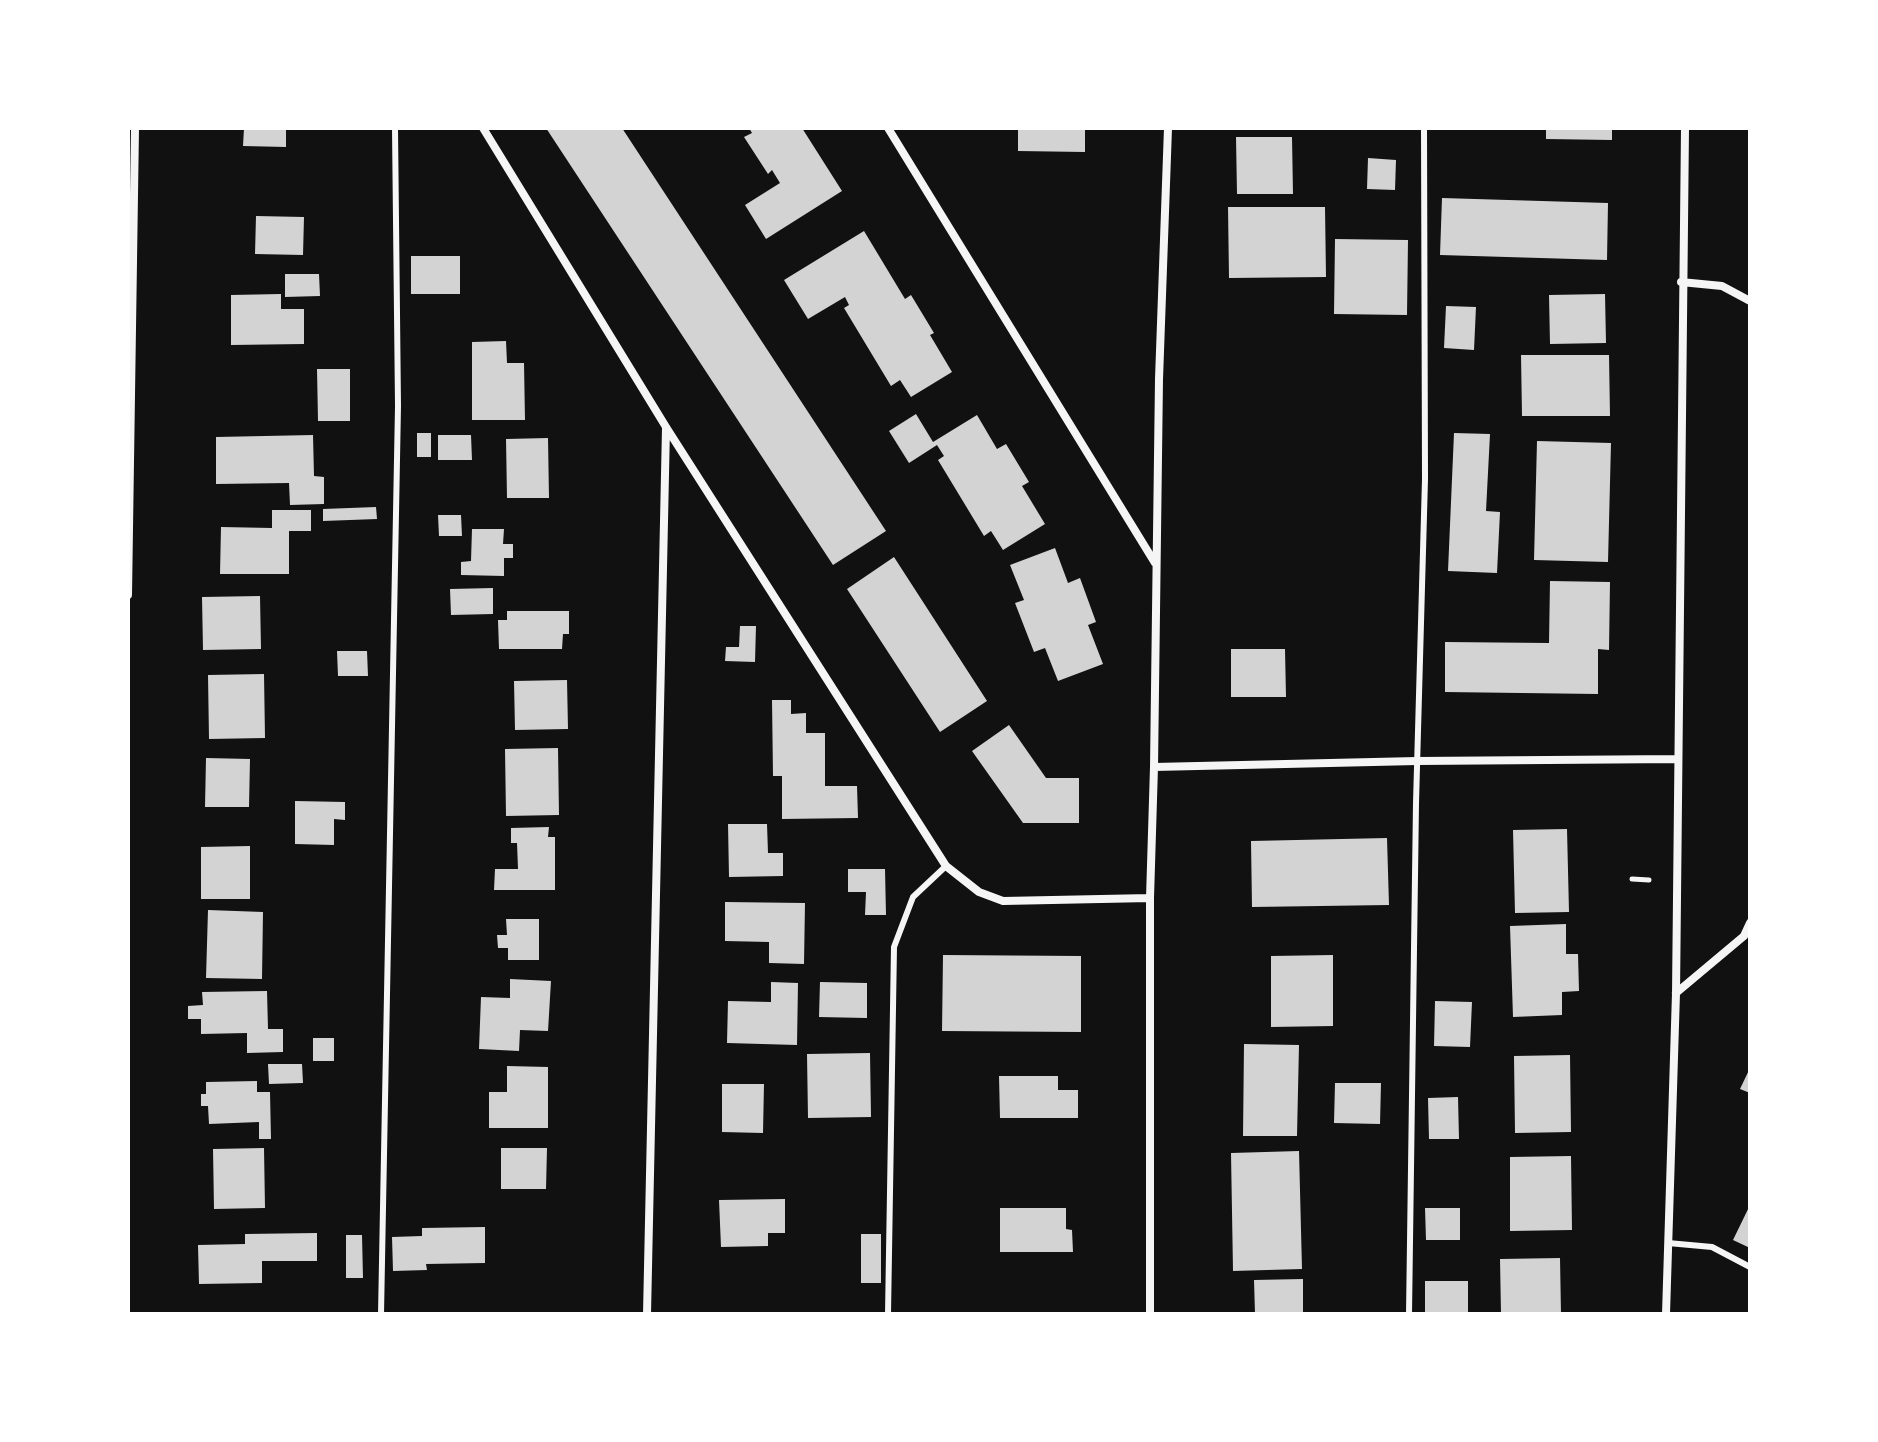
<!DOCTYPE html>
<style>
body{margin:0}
#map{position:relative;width:1878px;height:1442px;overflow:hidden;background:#111;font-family:"Asap Condensed",sans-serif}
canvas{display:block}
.frame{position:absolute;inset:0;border:130px solid #fff;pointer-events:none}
</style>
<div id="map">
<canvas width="1878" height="1442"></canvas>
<div class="frame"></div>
</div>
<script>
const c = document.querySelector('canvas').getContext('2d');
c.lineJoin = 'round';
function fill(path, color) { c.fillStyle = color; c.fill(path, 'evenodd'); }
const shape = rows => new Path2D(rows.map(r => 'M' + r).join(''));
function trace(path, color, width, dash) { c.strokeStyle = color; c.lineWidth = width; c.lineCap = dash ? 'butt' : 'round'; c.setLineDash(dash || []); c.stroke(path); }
fill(shape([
 [244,128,286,128,286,147,243,146],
 [546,128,622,128,886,531,833,565],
 [749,128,802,128,842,191,766,239,745,205,780,183,772,170,768,174,744,137,752,133],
 [1018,128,1085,128,1085,152,1018,151],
 [1546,128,1612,128,1612,140,1546,139],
 [1236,137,1292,137,1293,194,1237,194],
 [1368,158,1396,160,1395,190,1367,189],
 [1442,198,1608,203,1607,260,1440,255],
 [1228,207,1325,207,1326,277,1229,278],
 [256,216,304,217,303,255,255,254],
 [864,231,905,299,911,295,934,333,930,335,952,372,911,397,900,380,891,386,844,308,849,305,845,297,808,319,784,280],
 [1335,239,1408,240,1407,315,1334,314],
 [411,256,460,256,460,294,411,294],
 [285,274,319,274,320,296,285,297],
 [281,294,281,309,304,309,304,344,231,345,231,295],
 [1605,294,1606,343,1550,344,1549,295],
 [1446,306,1476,307,1474,350,1444,348],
 [506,341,507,363,524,363,525,420,472,420,472,342],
 [1521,355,1609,355,1610,416,1522,416],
 [317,369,350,369,350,421,318,421],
 [916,414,933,442,977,415,997,449,1006,444,1029,482,1022,486,1045,524,1003,550,991,531,984,536,938,460,944,456,937,445,909,463,889,431],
 [417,433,431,433,431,457,417,457],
 [1454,433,1490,434,1486,511,1500,512,1497,573,1448,571],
 [313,435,314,476,324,477,324,504,290,505,289,483,216,484,216,437],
 [438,435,471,435,472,460,438,460],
 [548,438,549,498,507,498,506,439],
 [1537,441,1611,443,1608,562,1534,560],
 [376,507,377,519,323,521,323,509],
 [272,510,311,510,311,531,289,531,289,574,220,574,221,527,272,528],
 [438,515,461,515,462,536,439,536],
 [472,529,504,529,503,544,513,544,513,558,504,558,504,576,461,575,461,562,471,561],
 [1055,548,1068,583,1080,578,1096,622,1088,625,1103,664,1058,681,1045,648,1034,652,1015,603,1024,600,1010,565],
 [894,557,987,701,940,732,847,589],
 [1550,581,1610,582,1609,650,1598,649,1598,694,1445,692,1445,642,1549,643],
 [493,588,493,614,451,615,450,589],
 [260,596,261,649,203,650,202,597],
 [507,611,569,611,569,634,563,634,562,649,499,649,498,620,507,620],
 [740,626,756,626,755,662,725,661,726,647,739,647],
 [1231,649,1285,649,1286,697,1231,697],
 [337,651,367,651,368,676,338,676],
 [264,674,265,738,209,739,208,675],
 [567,680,568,729,515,730,514,681],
 [772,700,791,700,791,714,806,713,806,733,825,733,825,786,857,786,858,818,782,819,782,776,773,776],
 [1009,725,1046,778,1079,778,1079,823,1023,823,972,751],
 [558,748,559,815,506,816,505,749],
 [206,758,250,759,249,807,205,807],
 [295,801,345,802,345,820,334,819,334,845,295,844],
 [728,824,767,824,768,853,783,853,783,876,729,877],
 [549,827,548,837,555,837,555,890,494,890,495,869,518,869,517,843,511,843,511,828],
 [1567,829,1569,912,1515,913,1513,830],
 [1387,838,1389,905,1252,907,1251,841],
 [250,846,250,899,201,899,201,847],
 [848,869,885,869,886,915,865,915,866,892,848,892],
 [725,902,805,903,804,964,769,963,769,942,725,941],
 [208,910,263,912,262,979,206,978],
 [506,919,539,919,539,960,508,960,508,948,498,948,497,935,507,935],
 [1566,924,1566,954,1578,954,1579,991,1562,992,1562,1015,1513,1017,1510,926],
 [943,955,1081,956,1081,1032,942,1031],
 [1333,955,1333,1026,1271,1027,1271,956],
 [510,979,551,981,548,1031,520,1030,519,1051,479,1049,481,997,510,998],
 [771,982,798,983,797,1045,727,1043,728,1001,771,1002],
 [820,982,867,983,867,1018,819,1017],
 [267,991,268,1029,283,1029,283,1052,247,1053,247,1033,201,1034,201,1019,188,1019,188,1006,203,1005,202,992],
 [1435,1001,1472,1002,1470,1047,1434,1046],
 [313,1038,334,1038,334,1061,313,1061],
 [1244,1044,1299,1045,1297,1136,1243,1136],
 [870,1053,871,1117,808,1118,807,1054],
 [1570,1055,1571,1132,1515,1133,1514,1056],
 [268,1064,302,1064,303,1083,269,1084],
 [507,1066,548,1067,548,1128,489,1128,489,1092,507,1092],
 [1750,1068,1750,1093,1740,1089],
 [999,1076,1058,1076,1058,1090,1078,1090,1078,1118,1000,1118],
 [257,1081,257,1092,270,1092,271,1139,259,1139,259,1122,209,1124,208,1106,201,1106,201,1094,206,1094,206,1082],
 [1335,1083,1381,1083,1380,1124,1334,1123],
 [722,1084,764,1084,763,1133,722,1132],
 [1458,1097,1459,1139,1429,1139,1428,1098],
 [264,1148,265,1208,214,1209,213,1149],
 [501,1148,547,1148,546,1189,501,1189],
 [1299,1151,1302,1269,1233,1271,1231,1153],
 [1571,1156,1572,1230,1510,1231,1510,1157],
 [785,1199,785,1233,768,1233,768,1246,721,1247,719,1200],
 [1750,1205,1750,1248,1733,1240],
 [1000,1208,1066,1208,1066,1229,1072,1230,1073,1252,1000,1252],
 [1425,1208,1460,1208,1460,1240,1426,1240],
 [485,1227,485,1263,426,1264,427,1270,393,1271,392,1237,422,1236,422,1228],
 [317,1233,317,1261,262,1261,262,1283,199,1284,198,1245,245,1244,245,1234],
 [861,1234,881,1234,881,1283,861,1283],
 [346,1235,362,1235,363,1278,346,1278],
 [1560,1258,1561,1314,1501,1314,1500,1259],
 [1303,1279,1303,1314,1255,1314,1254,1280],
 [1425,1281,1468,1281,1468,1314,1425,1314]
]), '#d3d3d3');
trace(shape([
 [1632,879,1649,880]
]), '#f5f5f5', 5);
trace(shape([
 [1668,1243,1712,1247,1750,1267],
 [381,1314,398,406,395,128],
 [888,1314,894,947,913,897,946,866],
 [1409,1314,1416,803,1425,479,1424,128]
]), '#f5f5f5', 6);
trace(shape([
 [483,128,666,427,946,866,979,892,1003,901,1150,898],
 [888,128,1155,563],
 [1681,282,1722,286,1750,301],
 [128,595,135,128],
 [1154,767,1417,761,1677,759],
 [1676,993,1744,936,1750,923],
 [647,1314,666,428],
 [1150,1314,1150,898,1154,767,1159,379,1168,128],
 [1666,1314,1676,993,1685,128]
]), '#f5f5f5', 8);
</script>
